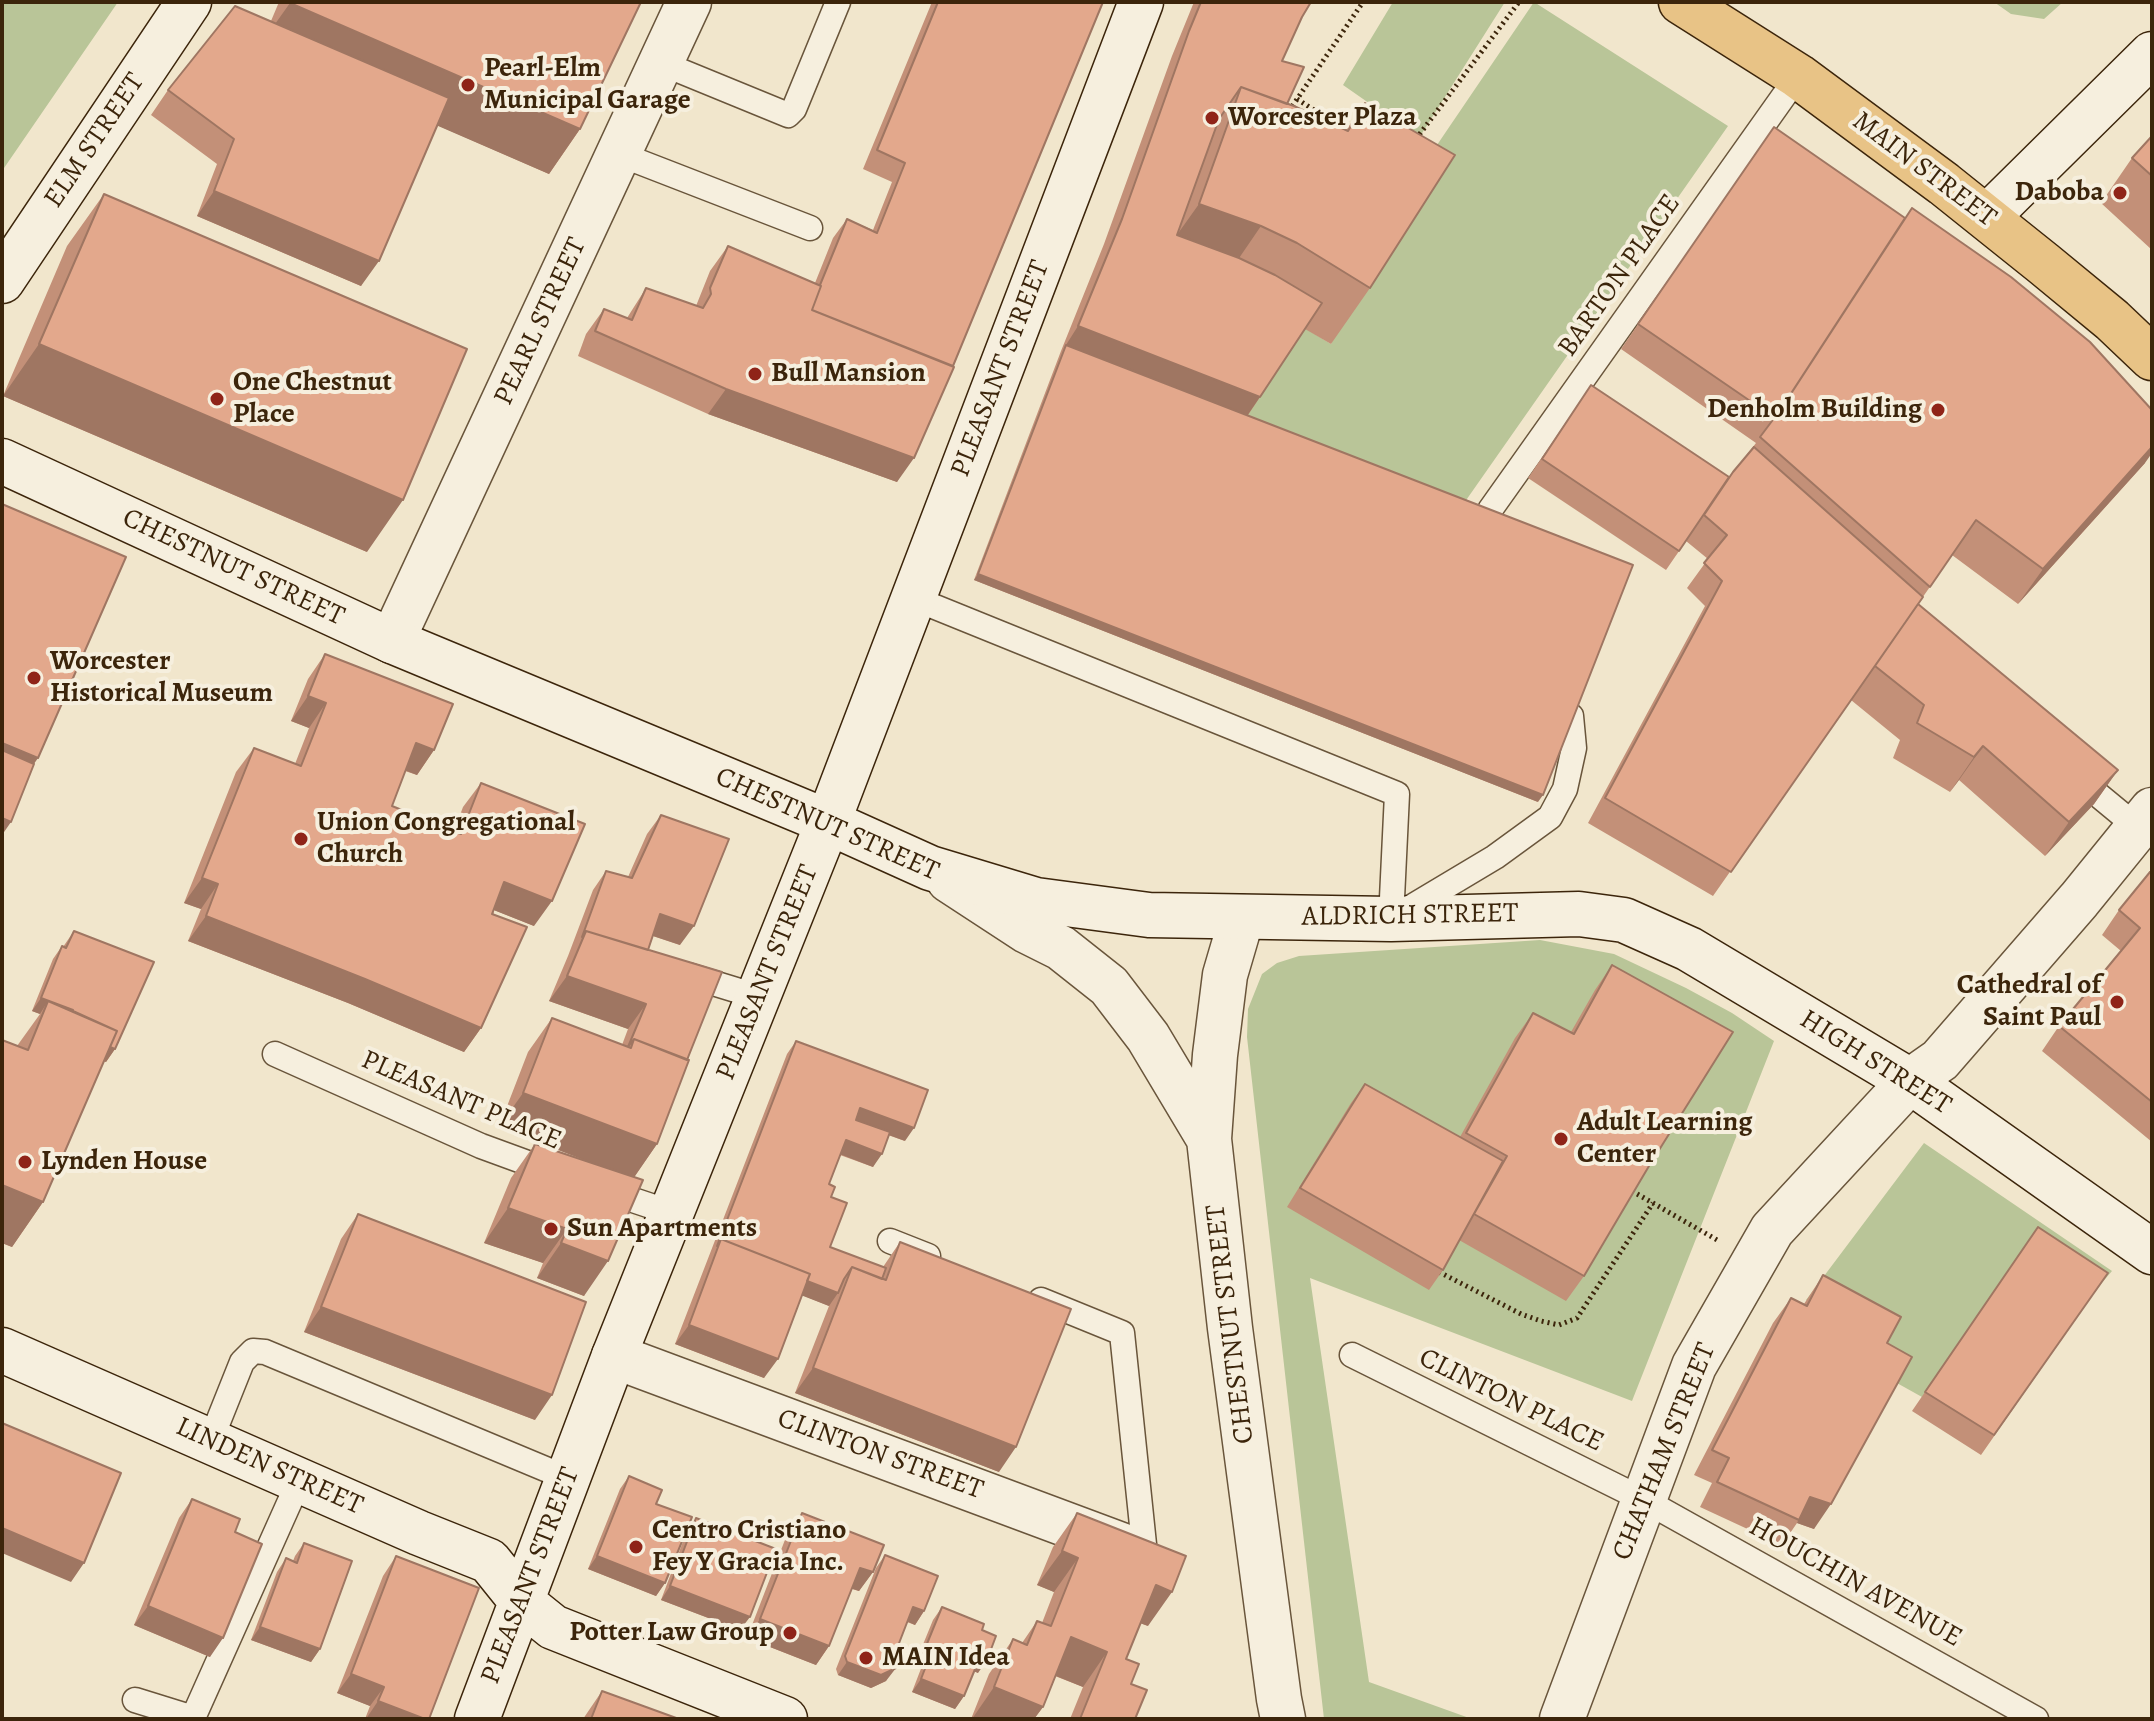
<!DOCTYPE html>
<style>
body{margin:0}
#map{position:relative;width:2154px;height:1721px;overflow:hidden;background:#f1e6cc;font-family:Alegreya,serif}
canvas{display:block}
.frame{position:absolute;inset:0;border:4px solid #3c250b;pointer-events:none}
</style>
<div id="map">
<canvas width="2154" height="1721"></canvas>
<div class="frame"></div>
</div>
<script>
const c = document.querySelector('canvas').getContext('2d');
c.lineJoin = 'round';
function fill(path, color) { c.fillStyle = color; c.fill(path, 'evenodd'); }
const shape = rows => new Path2D(rows.map(r => 'M' + r).join(''));
function trace(path, color, width, dash) { c.strokeStyle = color; c.lineWidth = width; c.lineCap = dash ? 'butt' : 'round'; c.setLineDash(dash || []); c.stroke(path); }
function drawText(font, color, halo, rows, align = 'center') {
  c.font = font + ' Alegreya,serif'; c.lineWidth = 8; c.setLineDash([]); c.textBaseline = 'middle'; c.strokeStyle = halo; c.fillStyle = color; for (const [text, x, y, turn = 0] of rows) {
    c.save(); c.translate(x, y); c.rotate((+turn || 0) * Math.PI / 180); c.textAlign = isNaN(turn) ? turn : align; if (halo) c.strokeText(text, 0, 0); c.fillText(text, 0, 0); c.restore();
  }
}
fill(shape([
 [2,2,118,2,2,171],
 [1393,2,1505,2,1419,138,1343,85],
 [1534,2,1728,126,1462,506,1243,422,1305,328,1331,344,1399,201],
 [1994,2,2063,2,2044,19,2011,14],
 [1540,940,1614,954,1686,988,1732,1013,1774,1041,1632,1401,1310,1278,1369,1682,1472,1719,1324,1719,1247,1037,1248,1009,1262,974,1277,963,1299,956],
 [1924,1143,2112,1271,2094,1292,1922,1397,1870,1368,1883,1342,1806,1300]
]), '#b9c598');
const lane = shape([
 [661,63,788,115,794,109,838,2],
 [619,154,810,228],
 [1490,510,1798,76],
 [913,598,1397,794,1391,919],
 [2074,775,2137,827],
 [1403,912,1495,857,1550,817,1565,789,1574,748,1571,716],
 [687,975,759,997],
 [275,1054,481,1146,552,1172],
 [606,1191,672,1213],
 [890,1241,928,1256],
 [1041,1300,1122,1333,1145,1554],
 [1352,1355,1644,1500,2036,1719],
 [210,1442,242,1362,253,1351,265,1352,567,1478],
 [135,1700,193,1718,299,1481]
]);
const street = shape([
 [392,641,689,2],
 [949,880,1027,931,1061,948,1109,986,1148,1037,1209,1139,1230,1328,1279,1699,1283,1719],
 [1209,1139,1215,1055,1225,975,1242,917],
 [614,1356,1124,1546],
 [1562,1719,1694,1366,1772,1230,1910,1081,1940,1060,2079,900,2152,810]
]);
const secondary = shape([
 [1987,217,2152,54],
 [2,281,189,2],
 [2,461,392,641,828,822,930,868,1036,900,1149,915,1391,919,1579,914,1624,920,1689,949,1910,1081,2152,1252],
 [2,1350,419,1533,489,1561,522,1602,553,1627,785,1719],
 [477,1719,614,1356,828,822,1141,2]
]);
const primary = shape([
 [1681,2,1798,76,1944,184,2044,264,2112,320,2152,358]
]);
trace(lane, '#69553b', 27);
trace(street, '#69553b', 47);
trace(secondary, '#3c250b', 47);
trace(primary, '#3c250b', 47);
trace(shape([
 [1297,99,1345,130],
 [1289,111,1363,2],
 [1416,139,1519,2],
 [1632,1191,1717,1240],
 [1439,1272,1521,1314,1541,1321,1559,1325,1577,1318,1653,1203]
]), '#3c250b', 5, [2, 4]);
trace(lane, '#f6efde', 24);
trace(street, '#f6efde', 44);
trace(secondary, '#f6efde', 44);
trace(primary, '#e8c386', 44);
fill(shape([
 [279,2,641,2,580,129,549,174,437,125,361,286,197,216,217,164,151,115,168,90,271,21],
 [932,2,1103,2,897,482,708,414,578,356,586,334,604,309,627,318,646,288,696,306,710,271,728,246,815,283,833,238,847,219,873,230,892,182,863,169],
 [1194,2,1311,2,1302,17,1282,61,1287,104,1346,130,1365,103,1370,288,1331,344,1305,329,1248,415,1538,802,974,580,1061,351,1104,244,1172,56],
 [1774,127,2145,463,2018,604,1952,555,1918,604,2118,770,2094,804,2045,856,1959,780,1950,792,1893,758,1900,740,1851,700,1882,655,1713,896,1588,823,1705,606,1687,588,1708,559,1686,541,1666,570,1528,478,1591,385,1729,477,1756,443,1621,349],
 [2152,136,2152,250,2101,203,2132,158],
 [104,194,367,552,3,396,67,246],
 [325,654,434,750,417,775,405,771,392,806,454,831,463,807,481,783,534,926,494,910,481,1028,464,1052,348,1003,188,941,201,909,184,903,236,772,254,748,295,764,309,728,291,721,308,679],
 [661,815,680,945,653,936,648,950,687,1060,657,1144,634,1177,584,1296,537,1278,543,1263,484,1243,511,1178,535,1144,590,1162,499,1127,528,1052,552,1018,622,1045,628,1029,549,1001,568,956,593,890,606,871,628,877,647,834],
 [2152,874,2152,1142,2042,1051,2059,1026,2121,951,2102,935,2119,910],
 [74,931,115,1049,106,1062,104,1061,43,1202,12,1247,2,1243,2,1040,17,1046,40,1014,32,1011,53,959,62,946,63,947],
 [1612,965,1649,1166,1584,1276,1566,1301,1459,1240,1443,1270,1429,1290,1287,1207,1351,1103,1365,1084,1460,1137,1515,1038,1533,1013,1571,1032,1595,990],
 [796,1041,905,1141,888,1135,873,1167,840,1155,829,1184,831,1197,830,1247,883,1267,900,1242,999,1472,795,1393,829,1306,802,1295,764,1378,675,1344,787,1054],
 [358,1214,535,1420,304,1332,341,1239],
 [2038,1227,2108,1273,1981,1455,1912,1411],
 [1823,1275,1887,1343,1814,1529,1797,1523,1782,1545,1700,1507,1712,1483,1694,1475,1773,1323,1791,1298,1804,1304],
 [629,1476,656,1504,665,1583,656,1596,588,1569,620,1489],
 [192,1499,235,1532,210,1657,134,1625,179,1518],
 [802,1513,873,1572,859,1591,852,1589,829,1646,816,1665,747,1638,788,1532],
 [1077,1513,1148,1626,1140,1623,1126,1659,1131,1684,1135,1719,1070,1719,1083,1687,1055,1676,1043,1707,1034,1719,971,1719,989,1674,1013,1639,1022,1643,1037,1621,1042,1623,1054,1592,1037,1585,1053,1547],
 [696,1518,740,1630,661,1600,687,1531],
 [304,1543,320,1649,311,1662,251,1640,277,1572,286,1558,293,1561,295,1556],
 [885,1555,924,1611,915,1625,907,1622,886,1681,871,1688,838,1675,836,1669,876,1568],
 [396,1556,429,1719,365,1719,370,1706,337,1693,383,1576],
 [942,1607,982,1630,978,1673,974,1671,964,1696,955,1709,912,1692,922,1666,915,1664,933,1620],
 [602,1691,679,1719,583,1719]
]), '#c39078');
fill(shape([
 [290,3,580,129,549,174,258,48],
 [214,191,379,261,361,286,197,216],
 [1199,204,1261,226,1222,283,1159,260],
 [1078,326,1260,397,1243,422,1066,345],
 [39,344,403,500,367,552,3,396],
 [726,389,914,458,897,482,708,414],
 [2152,447,2152,453,2145,463,2018,604,2043,569],
 [978,574,1543,795,1538,802,974,580],
 [308,696,326,703,309,728,291,721],
 [2,743,38,758,21,783,2,775],
 [416,743,434,750,417,775,399,768],
 [1983,746,1959,780,1950,792,1974,757],
 [2118,770,2094,804,2045,856,2069,822],
 [2,818,11,822,2,835],
 [202,878,218,884,201,909,184,903],
 [504,882,552,901,534,926,486,907],
 [660,914,694,926,680,945,647,934],
 [206,916,365,979,481,1028,464,1052,348,1003,188,941],
 [567,976,646,1004,628,1029,549,1001],
 [41,998,73,1010,64,1023,48,1001,40,1014,32,1011],
 [66,1028,115,1049,106,1062,57,1041],
 [523,1093,657,1144,633,1179,499,1127],
 [860,1108,914,1128,905,1141,851,1121],
 [846,1140,882,1154,873,1167,837,1153],
 [2,1185,43,1202,12,1247,2,1243],
 [508,1208,567,1229,543,1263,484,1243],
 [561,1243,608,1261,584,1296,537,1278],
 [718,1246,838,1293,829,1306,713,1261],
 [321,1307,552,1395,535,1420,304,1332],
 [689,1325,778,1359,764,1378,675,1344],
 [813,1368,1016,1447,999,1472,795,1393],
 [1810,1497,1831,1504,1814,1529,1797,1523],
 [2,1528,84,1563,71,1582,2,1553],
 [1062,1551,1078,1558,1054,1592,1037,1585],
 [597,1556,665,1583,656,1596,588,1569],
 [860,1568,873,1572,859,1591,847,1587],
 [1156,1585,1172,1592,1148,1626,1132,1620],
 [670,1586,750,1617,740,1630,661,1600],
 [148,1606,223,1638,210,1657,134,1625],
 [913,1607,924,1611,915,1625,904,1620],
 [760,1619,829,1646,816,1665,747,1638],
 [260,1627,320,1649,311,1662,251,1640],
 [1071,1637,1107,1652,1083,1687,1046,1672],
 [924,1651,931,1653,922,1666,915,1664],
 [980,1657,987,1660,978,1673,971,1670],
 [847,1662,896,1668,886,1681,871,1688,838,1675],
 [351,1674,384,1687,370,1706,337,1693],
 [921,1679,964,1696,955,1709,912,1692],
 [994,1687,1043,1707,1034,1719,972,1719],
 [378,1701,425,1719,366,1719]
]), '#9f7662');
const building = shape([
 [290,2,641,2,580,129,290,3,290,2],
 [938,2,1103,2,953,366,812,310,821,286,820,285,847,219,877,233,905,163,877,150,938,2],
 [1201,2,1311,2,1302,17,1282,61,1304,67,1287,104,1241,87,1219,119,1177,235,1239,258,1275,275,1322,303,1260,397,1078,326,1122,219,1189,31,1201,2],
 [235,6,449,98,379,261,214,191,234,139,168,90,235,6],
 [1241,87,1294,106,1348,131,1365,103,1455,155,1370,288,1297,243,1261,226,1199,204,1241,87],
 [1774,127,1905,218,1775,418,1638,324,1774,127],
 [2152,136,2152,176,2132,158,2152,136],
 [104,194,467,349,403,500,39,344,104,194],
 [1912,208,2011,277,2090,342,2152,410,2152,447,2043,569,1976,520,1930,587,1760,437,1781,409,1912,208],
 [728,246,821,286,812,310,954,367,914,458,726,389,595,331,604,309,632,320,646,288,703,308,711,294,710,288,728,246],
 [1066,345,1633,565,1543,795,978,574,1066,345],
 [1591,385,1729,477,1679,551,1542,459,1591,385],
 [1754,447,1923,597,1731,872,1605,798,1722,581,1704,563,1727,535,1704,515,1733,472,1754,447],
 [2,504,126,557,38,758,2,743,2,504],
 [1918,604,2118,770,2069,822,1983,746,1974,757,1917,723,1924,705,1875,666,1918,604],
 [325,654,453,704,434,750,416,743,392,806,461,834,481,783,585,824,552,901,504,882,492,914,527,927,481,1028,365,979,206,916,218,884,202,878,254,748,301,766,326,703,308,696,325,654],
 [2,750,34,764,11,822,2,818,2,750],
 [661,815,729,839,694,926,660,914,648,950,586,931,582,937,606,871,632,878,661,815],
 [2150,872,2152,874,2152,1102,2059,1026,2140,928,2119,910,2150,872],
 [74,931,154,962,115,1049,110,1047,117,1031,73,1011,73,1010,41,998,62,946,66,948,74,931],
 [586,931,722,972,687,1060,634,1039,628,1047,646,1004,567,976,586,931],
 [1612,965,1733,1032,1649,1166,1584,1276,1474,1214,1507,1156,1466,1133,1533,1013,1574,1034,1612,965],
 [48,1001,117,1031,43,1202,2,1185,2,1040,28,1050,48,1001],
 [552,1018,631,1048,634,1039,689,1060,657,1144,523,1093,552,1018],
 [796,1041,928,1090,914,1128,860,1108,856,1120,890,1132,882,1154,846,1140,829,1184,835,1187,831,1197,847,1203,830,1247,886,1268,882,1279,852,1267,844,1279,838,1293,807,1281,810,1274,721,1239,717,1246,796,1041],
 [1365,1084,1503,1161,1443,1270,1300,1188,1365,1084],
 [535,1144,643,1180,608,1261,561,1243,567,1229,508,1208,535,1144],
 [358,1214,586,1302,552,1395,321,1307,358,1214],
 [2038,1227,2108,1273,1994,1435,1925,1392,2038,1227],
 [721,1239,810,1274,778,1359,689,1325,721,1239],
 [900,1242,1071,1309,1016,1447,813,1368,852,1267,886,1280,900,1242],
 [1823,1275,1901,1317,1887,1343,1912,1357,1831,1504,1810,1497,1799,1520,1717,1482,1729,1458,1712,1450,1791,1298,1807,1306,1823,1275],
 [2,1423,121,1473,84,1563,2,1528,2,1423],
 [629,1476,662,1490,656,1504,692,1517,665,1583,597,1556,629,1476],
 [192,1499,240,1519,235,1532,262,1544,223,1638,148,1606,192,1499],
 [802,1513,884,1545,873,1572,860,1568,829,1646,760,1619,802,1513],
 [1077,1513,1186,1556,1172,1592,1156,1585,1126,1659,1139,1664,1131,1684,1147,1690,1135,1719,1080,1719,1107,1652,1071,1637,1043,1707,994,1687,1013,1639,1027,1645,1037,1621,1051,1626,1078,1558,1062,1551,1077,1513],
 [696,1518,776,1549,750,1617,670,1586,696,1518],
 [304,1543,352,1561,320,1649,260,1627,286,1558,297,1563,304,1543],
 [885,1555,938,1576,924,1611,913,1607,896,1651,901,1653,896,1668,881,1675,847,1662,845,1656,885,1555],
 [396,1556,479,1588,429,1719,425,1719,378,1701,384,1687,351,1674,396,1556],
 [942,1607,984,1624,982,1630,996,1636,987,1660,980,1657,964,1696,921,1679,931,1653,924,1651,942,1607],
 [602,1691,679,1719,591,1719,602,1691]
]);
fill(building, '#e3a88c');
trace(building, '#9f7662', 2);
for (const [x, y, r, color] of [
 [468,85,8,"#8f2418"],
 [1212,118,8,"#8f2418"],
 [2120,193,8,"#8f2418"],
 [755,374,8,"#8f2418"],
 [217,399,8,"#8f2418"],
 [1938,410,8,"#8f2418"],
 [34,678,8,"#8f2418"],
 [301,839,8,"#8f2418"],
 [2117,1002,8,"#8f2418"],
 [1561,1139,8,"#8f2418"],
 [25,1162,8,"#8f2418"],
 [551,1229,8,"#8f2418"],
 [636,1547,8,"#8f2418"],
 [790,1633,8,"#8f2418"],
 [866,1658,8,"#8f2418"]
]) { const dot = new Path2D(); dot.arc(x, y, r, 0, 2 * Math.PI); c.fillStyle = color; c.fill(dot); trace(dot, '#f6efde', 3); }
drawText('bold 28px', '#3c250b', '#f6efde', [
 ["Pearl-Elm",484,69],
 ["Municipal Garage",484,101],
 ["Worcester Plaza",1228,118],
 ["Daboba",2104,193,"right"],
 ["Bull Mansion",771,374],
 ["One Chestnut",233,383],
 ["Place",233,415],
 ["Denholm Building",1922,410,"right"],
 ["Worcester",50,662],
 ["Historical Museum",50,694],
 ["Union Congregational",317,823],
 ["Church",317,855],
 ["Cathedral of",2101,986,"right"],
 ["Saint Paul",2101,1018,"right"],
 ["Adult Learning",1577,1123],
 ["Center",1577,1155],
 ["Lynden House",41,1162],
 ["Sun Apartments",567,1229],
 ["Centro Cristiano",652,1531],
 ["Fey Y Gracia Inc.",652,1563],
 ["Potter Law Group",774,1633,"right"],
 ["MAIN Idea",882,1658]
], 'left');
drawText('28px', '#3c250b', '#f6efde', [
 ["ELM STREET",95,141,-56],
 ["MAIN STREET",1924,170,37],
 ["BARTON PLACE",1620,276,-55],
 ["PEARL STREET",541,322,-65],
 ["PLEASANT STREET",1001,369,-69],
 ["CHESTNUT STREET",233,568,25],
 ["CHESTNUT STREET",827,825,24],
 ["ALDRICH STREET",1410,916,-1],
 ["PLEASANT STREET",768,973,-68],
 ["HIGH STREET",1875,1063,32],
 ["PLEASANT PLACE",461,1101,23],
 ["CHESTNUT STREET",1231,1324,-97],
 ["CLINTON PLACE",1511,1401,26],
 ["CHATHAM STREET",1665,1452,-68],
 ["CLINTON STREET",880,1455,20],
 ["LINDEN STREET",269,1467,24],
 ["PLEASANT STREET",531,1576,-69],
 ["HOUCHIN AVENUE",1855,1583,29]
]);
</script>
